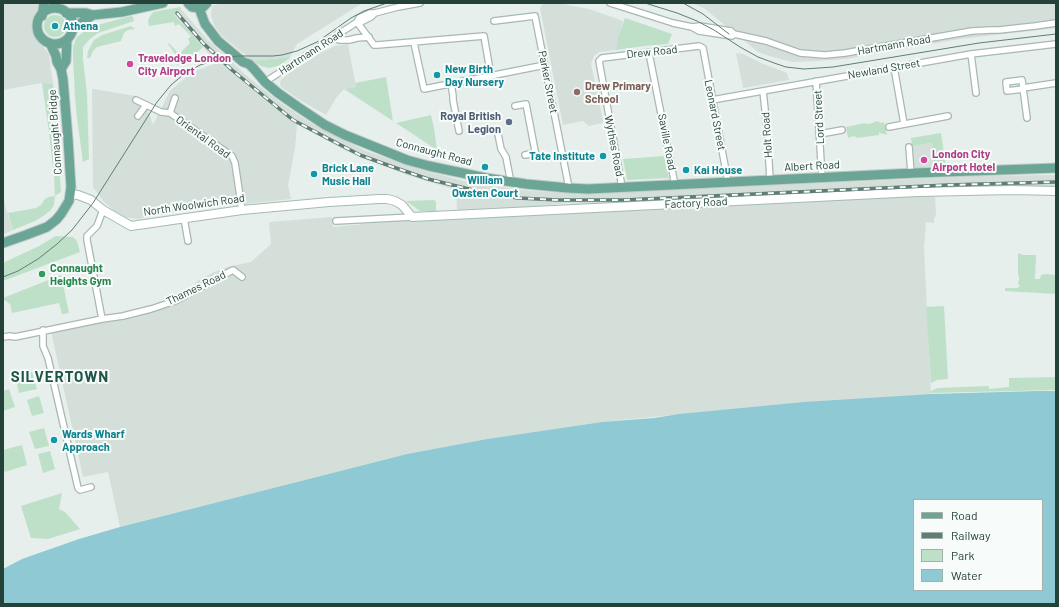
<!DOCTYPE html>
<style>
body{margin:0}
#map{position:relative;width:1059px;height:607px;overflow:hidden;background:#e6efeb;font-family:Barlow,sans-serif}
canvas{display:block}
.frame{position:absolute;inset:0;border:4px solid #24423a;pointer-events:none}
.legend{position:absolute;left:913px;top:499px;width:130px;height:92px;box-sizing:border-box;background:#f7fbf9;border:1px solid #a3b1ad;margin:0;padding:5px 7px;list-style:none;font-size:12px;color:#24423a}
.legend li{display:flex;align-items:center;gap:8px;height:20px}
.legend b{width:20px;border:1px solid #a3b1ad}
</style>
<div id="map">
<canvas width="1059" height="607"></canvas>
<div class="frame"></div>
<ul class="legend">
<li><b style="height:5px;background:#6aa596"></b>Road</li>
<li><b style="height:5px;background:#5f7d75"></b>Railway</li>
<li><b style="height:11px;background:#bfe0c8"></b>Park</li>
<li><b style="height:11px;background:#8ec9d4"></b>Water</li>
</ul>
</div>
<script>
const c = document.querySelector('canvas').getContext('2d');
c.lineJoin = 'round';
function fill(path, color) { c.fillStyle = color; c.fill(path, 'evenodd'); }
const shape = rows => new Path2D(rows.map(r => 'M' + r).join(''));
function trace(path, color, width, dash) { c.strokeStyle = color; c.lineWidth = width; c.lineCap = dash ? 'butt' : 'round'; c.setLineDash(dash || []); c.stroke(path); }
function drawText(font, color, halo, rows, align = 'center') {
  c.font = font + ' Barlow,sans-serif'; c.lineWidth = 4; c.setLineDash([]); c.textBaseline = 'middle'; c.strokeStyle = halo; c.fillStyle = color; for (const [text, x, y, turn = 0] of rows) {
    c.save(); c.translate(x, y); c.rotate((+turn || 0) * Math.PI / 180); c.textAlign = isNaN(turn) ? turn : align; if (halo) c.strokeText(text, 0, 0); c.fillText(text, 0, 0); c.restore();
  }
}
fill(shape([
 [3,3,38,3,38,10,34,24,37,39,43,46,49,55,53,84,42,83,3,90],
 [222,3,364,3,361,4,297,44,290,57,253,61,223,37,215,27,211,16,212,6],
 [543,3,558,3,589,9,623,21,616,50,599,52,594,56,591,64,603,121,602,123,589,126,583,121,563,125,540,8],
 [693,3,1056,3,1056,28,960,39,846,59,817,61,793,62,772,57,758,52,705,9],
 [181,9,207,39,247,76,278,101,311,123,366,151,429,172,476,184,531,191,568,193,609,193,976,176,1056,175,1056,186,1003,186,886,190,703,200,594,204,567,203,540,206,457,210,456,190,407,175,346,151,297,124,295,148,288,185,291,199,180,211,137,219,125,217,114,211,104,202,93,187,92,89,94,89,135,96,145,101,153,125,170,91,192,72,217,63,174,15],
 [348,44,356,87,344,89,336,98,326,115,303,102,281,87,280,83,281,80,286,75,322,52,335,46],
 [736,53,743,54,761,63,787,73,789,80,743,88],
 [932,143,934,167,916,169,914,167,912,146],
 [3,192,6,209,13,230,4,234],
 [926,196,935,197,936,215,934,218,934,223,926,222,924,248,931,394,803,402,602,422,487,439,407,454,120,527,108,472,83,477,51,331,161,307,194,286,197,281,214,272,227,267,251,262,271,244,269,222,332,217,333,227,374,223]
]), '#d4dfda');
fill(shape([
 [180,7,181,9,174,15,203,47,193,56,177,65,176,55,168,44,169,43,179,54,190,43,188,39,191,36,179,24,175,26,174,22,149,26,148,22,149,18,153,12],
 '44 26a11 11 0 1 1 22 0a11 11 0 1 1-22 0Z',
 [131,16,133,17,134,21,98,33,90,39,83,47,83,59,87,94,89,159,83,162,77,118,75,98,73,57,73,48,75,41,77,37,90,27],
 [625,18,672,34,668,44,644,46,616,50,618,38],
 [131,26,135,29,128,30,124,33,121,41,97,47,93,51,90,58,87,58,88,51,94,40,102,35],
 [290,57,289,59,278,66,269,68,261,66,253,61],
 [386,77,392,115,393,121,344,89,356,87,355,83],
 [42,83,53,84,61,192,55,196,54,205,51,210,46,214,35,221,13,230,8,213,36,208,41,205,44,200,48,197,55,196,54,175,48,125],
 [431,115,434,128,437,150,396,123],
 [878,121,880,123,884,122,887,135,880,133,879,131,879,135,857,138,854,136,848,138,846,127,865,123,866,124,873,123,874,122],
 [941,133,946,166,934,166,932,143,912,146,911,138],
 [664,156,669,178,627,180,623,159],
 [434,200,436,202,436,211,420,211,406,201],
 [56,236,73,237,77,241,80,252,3,281,3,263,39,246],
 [1020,253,1022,255,1036,255,1035,279,1040,279,1041,275,1045,274,1056,275,1056,294,1005,291,1005,288,1018,288,1020,286,1018,284,1019,280,1019,276,1018,275,1018,254],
 [61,275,69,313,62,314,59,303,12,313,10,304,3,299,3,298],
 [944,306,948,379,937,380,931,383,926,307],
 [32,372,37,389,19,393,15,377],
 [1056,377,1056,390,931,393,931,391,937,388,989,386,989,389,1009,387,1009,378],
 [9,389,15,407,3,411,3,391],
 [39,396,44,413,32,416,27,400],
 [44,428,49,446,35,449,29,432],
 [22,445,27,465,5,472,3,466,3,450],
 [50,451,55,469,43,473,38,454],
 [62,493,59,509,65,512,80,529,48,539,31,538,21,506]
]), '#bfe0c8');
fill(shape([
 [1038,391,1056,391,1056,604,3,604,3,569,22,559,79,539,120,527,407,454,487,439,602,422,654,418,679,414,803,402,931,394],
 [914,500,1042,500,1042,590,914,590]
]), '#8ec9d4');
const street = shape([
 [610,3,673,23,692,27,700,26,731,31,734,34,766,41,800,53,825,55,845,53,972,31,991,30,999,30,1035,26,1056,23],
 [494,21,535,16,568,183,568,188],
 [357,22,374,45,377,45,484,36,491,76],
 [357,22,359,18,370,13,375,13,398,7,420,3],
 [692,27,699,31,732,36,734,34],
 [336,36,339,40,349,40,357,38,369,37],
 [414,43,424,89,545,65],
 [649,53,675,185],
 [971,54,976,93],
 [894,67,904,124],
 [816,81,822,178],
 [265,82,357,22,361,22,371,17,375,13],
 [451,83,453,96,453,100,459,131],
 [1023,88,1022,80,1006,82,1007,91,1023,89],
 [763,91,767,128,770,180],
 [136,100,161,112,170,113,232,156,235,163,242,210],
 [712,100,971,54,1056,44],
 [515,106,526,104,536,156,548,157,562,157],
 [170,113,175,98],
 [138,116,146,105],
 [1027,118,1023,88,1056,83],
 [889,127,948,116],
 [498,134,501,149,506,157,510,178,509,182],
 [820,134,842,130],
 [909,147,911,173],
 [525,155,535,153],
 [622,187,599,61,602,58,699,46,703,48,728,182],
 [184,218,188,241],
 [336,221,412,217],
 [102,319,87,240,87,236,97,226,103,210],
 [43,330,43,346,48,358,78,488,80,490,91,487],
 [3,337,10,336,15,337,102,319,123,316,151,309,175,301,233,270,242,277]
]);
const secondary = shape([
 [70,194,78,195,91,200,103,210,131,226,242,210,329,202,379,199,387,199,395,201,402,205,412,217,918,192,1012,190,1056,191]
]);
const primary = shape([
 [188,3,192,7,199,8,203,7,207,3],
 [199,8,205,24,218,41,243,62,249,64,254,69,265,82,278,93,298,107,325,125,345,135,407,160,429,166,486,178,526,184,568,188,588,189,915,173,1056,168],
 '37 26a18 18 0 1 1 36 0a18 18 0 1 1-36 0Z',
 [66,13,86,13,93,15,122,12,163,3],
 [42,16,44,3],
 [73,28,93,15],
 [61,69,66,61,67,40],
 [3,243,26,235,47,227,56,220,61,214,69,201,71,187,68,139,63,79,61,69,57,62,56,56,50,43]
]);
trace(street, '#a8b8b2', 8);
trace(secondary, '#a4bbb3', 10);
trace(primary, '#c2cac8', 11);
trace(street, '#fff', 5.5);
trace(secondary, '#fff', 8);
trace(primary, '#6aa596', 9);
trace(shape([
 [645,3,677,13,697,21,714,30,740,47,758,57,777,64,786,67,804,69,833,67,979,43,1056,34],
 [683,3,703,14,729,34],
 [3,277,18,271,38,259,57,244,72,230,93,203,157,102,171,85,184,74,200,65,222,58,238,56,273,56,282,55,297,51,317,42,351,18,364,11,387,3]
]), '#5f7d75', 1);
const rail = shape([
 [177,13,203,43,232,70,293,120,329,139,360,155,393,167,428,179,485,193,518,198,558,200,624,200,948,185,1056,182]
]);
trace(rail, '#5f7d75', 3.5);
trace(rail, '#f7fbf9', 2, [6]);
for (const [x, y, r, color] of [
 [55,26,4,"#0f9aa8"],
 [130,64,4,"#d1479c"],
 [437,75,4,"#0f9aa8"],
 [577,92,4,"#8d6e63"],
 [509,122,4,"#5c6f8a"],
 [603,156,4,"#0f9aa8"],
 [924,160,4,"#d1479c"],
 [485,167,4,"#0f9aa8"],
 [686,170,4,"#0f9aa8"],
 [314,174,4,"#0f9aa8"],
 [42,274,4,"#2e9e5b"],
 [54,440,4,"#0f9aa8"]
]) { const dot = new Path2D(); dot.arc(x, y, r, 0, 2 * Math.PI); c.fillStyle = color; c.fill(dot); trace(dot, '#f7fbf9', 1.5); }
drawText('bold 11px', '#0d838f', '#f7fbf9', [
 ["Athena",63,26],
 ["New Birth",445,69],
 ["Day Nursery",445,82],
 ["Tate Institute",595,156,"right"],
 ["Brick Lane",322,168],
 ["Music Hall",322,181],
 ["Kai House",694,170],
 ["William",485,180,"center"],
 ["Owsten Court",485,193,"center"],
 ["Wards Wharf",62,434],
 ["Approach",62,447]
], 'left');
drawText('11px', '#24423a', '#f7fbf9', [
 ["Hartmann Road",894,45,-10],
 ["Hartmann Road",311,52,-33],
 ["Drew Road",652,52,-6],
 ["Newland Street",884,69,-10],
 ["Parker Street",548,82,79],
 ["Leonard Street",715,115,79],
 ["Lord Street",819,117,-93],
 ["Connaught Bridge",55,132,-94],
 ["Holt Road",767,135,-94],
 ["Oriental Road",203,137,36],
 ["Saville Road",667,142,79],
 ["Wythes Road",614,146,79],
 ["Connaught Road",434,152,15],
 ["Albert Road",812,166,-3],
 ["Factory Road",696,203,-3],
 ["North Woolwich Road",194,205,-8],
 ["Thames Road",196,288,-26]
]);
drawText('bold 11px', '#b23c85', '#f7fbf9', [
 ["Travelodge London",138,58],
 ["City Airport",138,71],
 ["London City",932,154],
 ["Airport Hotel",932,167]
], 'left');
drawText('bold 11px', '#785e54', '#f7fbf9', [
 ["Drew Primary",585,86],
 ["School",585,99]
], 'left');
drawText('bold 11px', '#4e5e75', '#f7fbf9', [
 ["Royal British",501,116],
 ["Legion",501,129]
], 'right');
drawText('bold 11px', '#27864d', '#f7fbf9', [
 ["Connaught",50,268],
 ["Heights Gym",50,281]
], 'left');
c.letterSpacing = '1px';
drawText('bold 15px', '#1f5548', '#f7fbf9', [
 ["SILVERTOWN",60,377]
]);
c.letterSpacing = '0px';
</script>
